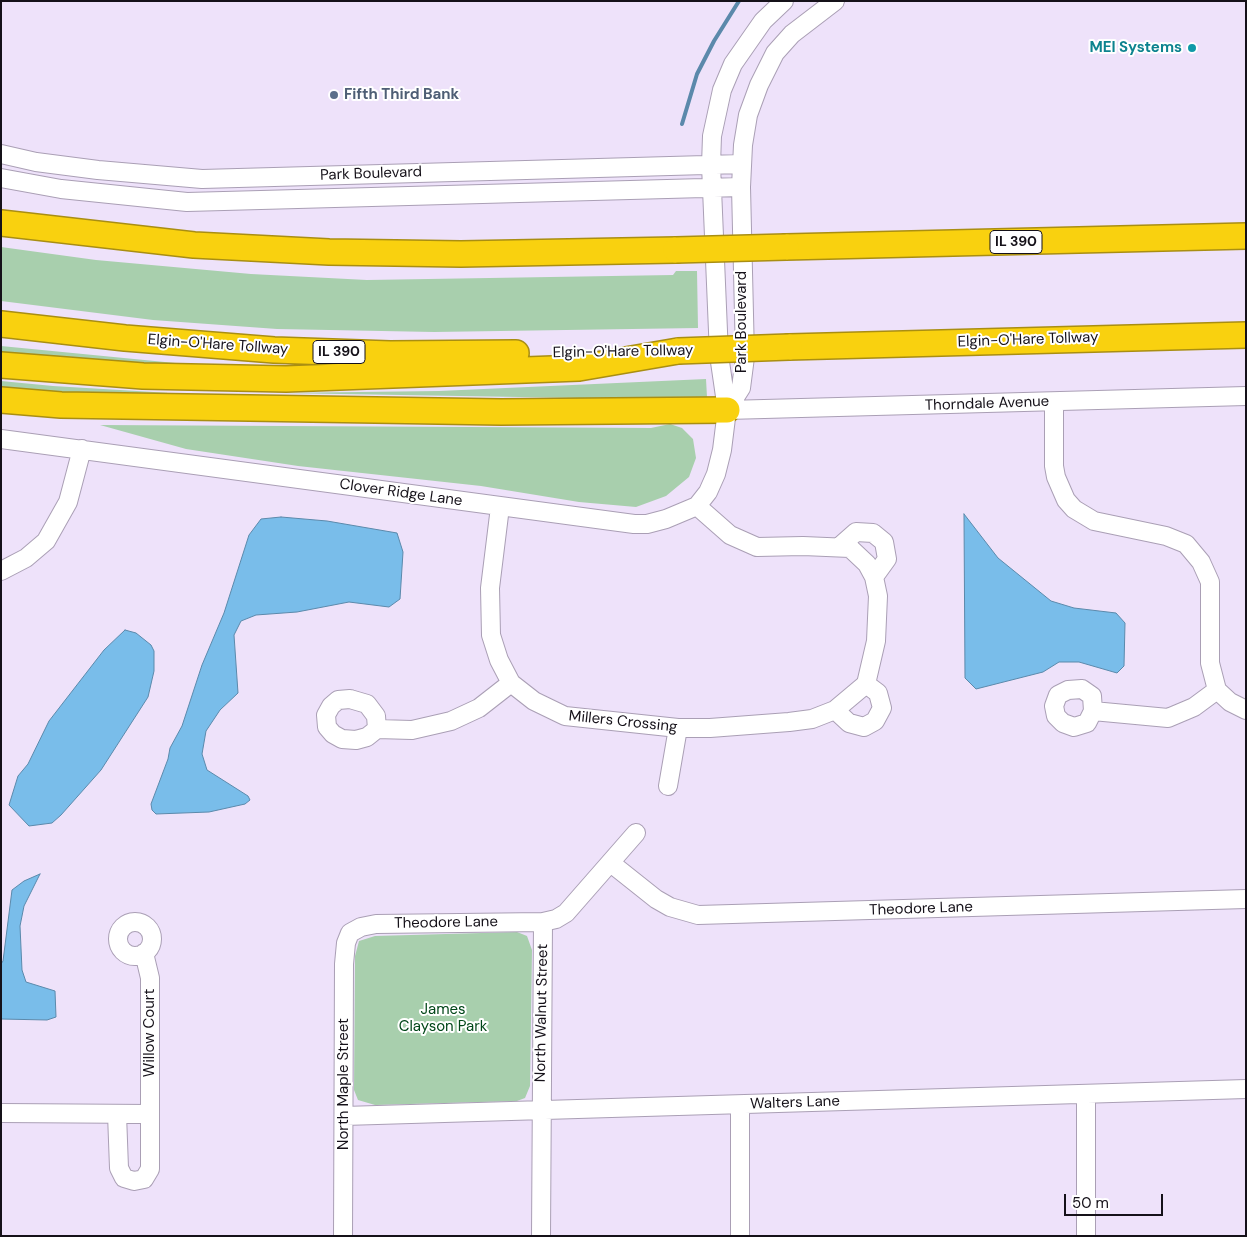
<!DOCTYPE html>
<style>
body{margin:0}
#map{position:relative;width:1247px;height:1237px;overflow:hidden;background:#eee2fa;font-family:"DM Sans",sans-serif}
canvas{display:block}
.frame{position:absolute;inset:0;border:2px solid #151119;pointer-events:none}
.scale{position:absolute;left:1064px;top:1194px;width:99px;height:22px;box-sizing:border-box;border:2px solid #151119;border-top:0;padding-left:6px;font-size:15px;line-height:18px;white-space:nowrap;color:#151119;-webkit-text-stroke:4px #fff;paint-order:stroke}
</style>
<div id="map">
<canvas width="1247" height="1237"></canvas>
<div class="frame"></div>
<div class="scale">50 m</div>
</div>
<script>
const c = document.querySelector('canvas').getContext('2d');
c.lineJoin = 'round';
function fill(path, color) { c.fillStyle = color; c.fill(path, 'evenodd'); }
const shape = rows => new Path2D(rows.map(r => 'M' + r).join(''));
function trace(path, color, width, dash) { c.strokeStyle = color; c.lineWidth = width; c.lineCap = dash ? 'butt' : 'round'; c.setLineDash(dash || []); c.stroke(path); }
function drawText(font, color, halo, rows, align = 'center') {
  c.font = font + ' "DM Sans",sans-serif'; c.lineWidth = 4; c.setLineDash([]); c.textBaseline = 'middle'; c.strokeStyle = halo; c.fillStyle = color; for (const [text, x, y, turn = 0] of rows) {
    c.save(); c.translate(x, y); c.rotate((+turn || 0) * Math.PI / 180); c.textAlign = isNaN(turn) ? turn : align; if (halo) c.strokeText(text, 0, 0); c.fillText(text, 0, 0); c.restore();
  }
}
fill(shape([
 [1,247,96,260,251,274,367,280,673,275,676,271,697,271,698,328,434,332,277,329,153,320,1,301],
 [1,346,216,367,217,371,1,354],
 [706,379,707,397,579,398,281,393,439,391],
 [1,381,53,386,170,393,17,392,1,391],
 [670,424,682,428,693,439,696,458,689,477,666,496,636,507,579,502,481,486,298,466,186,449,100,425,651,428],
 [517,932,527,936,532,950,530,1086,525,1098,517,1101,375,1105,358,1100,354,1090,355,956,359,941,375,936]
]), '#a8cfad');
const water = shape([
 [964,514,998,558,1051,601,1074,608,1116,613,1125,623,1124,666,1117,673,1079,662,1059,662,1043,672,976,689,965,678,964,514],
 [281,517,327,521,397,533,403,552,400,599,389,607,349,602,297,612,256,615,241,621,234,635,238,693,220,710,206,731,202,754,207,770,248,796,250,800,245,804,209,812,156,814,152,810,151,804,168,759,170,748,182,726,202,665,224,613,249,535,261,519,281,517],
 [125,630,136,633,151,645,154,651,154,671,148,697,101,770,61,815,52,823,29,826,9,805,18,776,28,764,49,721,104,650,125,630],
 [40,874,24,906,20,926,22,970,26,982,55,991,56,1017,47,1020,1,1019,1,964,3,961,12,890,24,881,40,874]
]);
fill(water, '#79bdea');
trace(water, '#5b89ab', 1);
trace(shape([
 [682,124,697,74,714,41,739,1]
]), '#5b89ab', 4);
const minor = shape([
 [1,154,36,162,98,170,202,179,742,164],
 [1,178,61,189,187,202,741,187],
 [1054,403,1054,466,1056,477,1066,500,1074,509,1094,521,1166,536,1186,544,1201,562,1210,582,1210,663,1217,690,1230,702,1246,710],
 [727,410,1246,396],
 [727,410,741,388,745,357,741,187,743,145,748,115,759,85,775,53,792,34,835,1],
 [1,439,634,524,647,524,666,519,697,506,708,492,716,474,722,450,727,410,719,355,711,165,712,136,722,90,733,64,763,21,784,1],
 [500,507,490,588,491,635,499,660,511,683,534,701,565,716,678,728,710,728,789,722,812,719,835,710,866,684,876,641,878,596,874,577,867,564,850,548,803,546,757,547,730,535,697,506],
 [839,547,856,532,873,533,884,542,887,559,874,577],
 [1,571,26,558,46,541,68,502,82,449],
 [1082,689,1092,696,1093,711,1087,723,1074,727,1063,723,1056,716,1054,706,1058,695,1068,690,1082,689],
 [350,699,367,704,376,716,377,729,367,737,356,740,342,739,333,734,327,727,326,715,331,706,338,700,350,699],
 [835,710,849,723,864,727,875,721,882,708,878,693,866,684],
 [1093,711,1168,718,1194,707,1217,690],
 [377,729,412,730,451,721,479,708,511,683],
 [668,786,678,728],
 [612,864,656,899,670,907,698,915,1246,899],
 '118 939a17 17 0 1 1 34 0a17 17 0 1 1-34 0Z',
 [740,1105,740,1236],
 [1,1113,150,1114,150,978,144,953],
 [117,1114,119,1168,124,1178,134,1181,144,1179,150,1169,150,1114],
 [344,1116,1246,1089],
 [343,1236,344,964,346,943,350,933,361,927,376,924,543,922,556,919,566,913,636,833],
 [541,1236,543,922],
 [1086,1236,1086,1094]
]);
const highway = shape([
 [1,223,194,245,329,252,461,254,676,250],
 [786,247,1246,236],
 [1,324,125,338,274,350,390,354,516,353],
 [789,347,1246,335],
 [1,365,143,376,286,379,579,368,678,351],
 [1,400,61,405,501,412,727,410]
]);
trace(minor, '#aa9fb5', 20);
trace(highway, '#a98e12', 28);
trace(minor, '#fff', 18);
trace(highway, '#f9d10f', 25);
const highwayBridge = shape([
 [676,250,786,247],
 [678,351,789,347]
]);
trace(highwayBridge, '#a98e12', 28, []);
trace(highwayBridge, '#f9d10f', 25);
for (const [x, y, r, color] of [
 [1192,48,5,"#0f9aa8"],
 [334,95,5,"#5c6f8a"]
]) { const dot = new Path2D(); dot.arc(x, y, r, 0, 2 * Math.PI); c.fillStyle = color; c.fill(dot); trace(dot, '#fff', 2); }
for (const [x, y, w] of [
 [1016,242,52],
 [339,352,52]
]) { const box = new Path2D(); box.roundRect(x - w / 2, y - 11.5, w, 23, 4); c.fillStyle = '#fff'; c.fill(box); trace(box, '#151119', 1); }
drawText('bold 14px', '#151119', null, [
 ["IL 390",1016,242],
 ["IL 390",339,352]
]);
drawText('bold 15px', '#0d838f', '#fff', [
 ["MEI Systems",1182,48]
], 'right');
drawText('bold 15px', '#4e5e75', '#fff', [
 ["Fifth Third Bank",344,95]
], 'left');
drawText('15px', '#151119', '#fff', [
 ["Park Boulevard",371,174,-2],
 ["Park Boulevard",742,322,-90],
 ["Elgin-O'Hare Tollway",1028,340,-2],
 ["Elgin-O'Hare Tollway",218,345,4],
 ["Elgin-O'Hare Tollway",623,352,-1],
 ["Thorndale Avenue",987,404,-2],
 ["Clover Ridge Lane",401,493,8],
 ["Millers Crossing",623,722,6],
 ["Theodore Lane",921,909,-2],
 ["Theodore Lane",446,923,-1],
 ["North Walnut Street",542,1013,-89],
 ["Willow Court",150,1033,-90],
 ["North Maple Street",344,1084,-90],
 ["Walters Lane",795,1103,-2]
]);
drawText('15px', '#004618', '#fff', [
 ["James",443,1010],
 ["Clayson Park",443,1027]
]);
</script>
